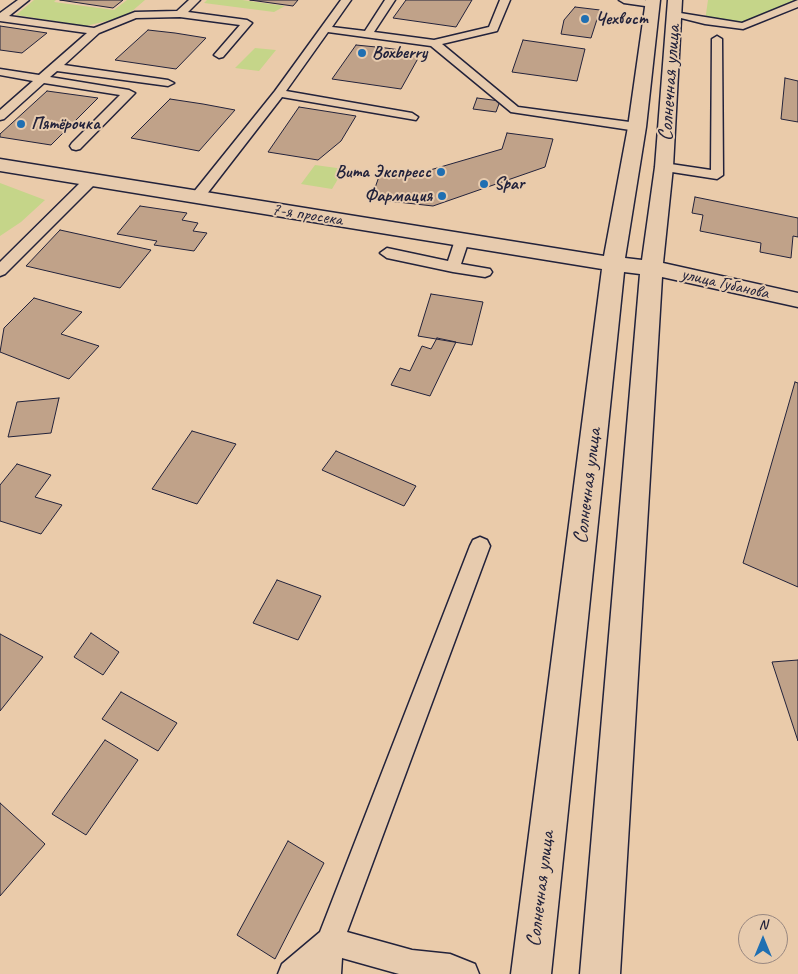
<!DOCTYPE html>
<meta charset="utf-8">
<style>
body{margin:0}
#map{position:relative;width:798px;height:974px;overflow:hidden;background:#eacbaa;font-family:Caveat,sans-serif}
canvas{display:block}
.north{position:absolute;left:738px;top:914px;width:50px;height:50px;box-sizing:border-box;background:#e7cbae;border:1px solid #988780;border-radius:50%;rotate:0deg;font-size:14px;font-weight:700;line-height:20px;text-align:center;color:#22223b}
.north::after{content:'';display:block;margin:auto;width:18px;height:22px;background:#1f6fb2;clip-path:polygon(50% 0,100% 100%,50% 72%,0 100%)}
</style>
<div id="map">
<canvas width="798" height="974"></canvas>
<div class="north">N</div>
</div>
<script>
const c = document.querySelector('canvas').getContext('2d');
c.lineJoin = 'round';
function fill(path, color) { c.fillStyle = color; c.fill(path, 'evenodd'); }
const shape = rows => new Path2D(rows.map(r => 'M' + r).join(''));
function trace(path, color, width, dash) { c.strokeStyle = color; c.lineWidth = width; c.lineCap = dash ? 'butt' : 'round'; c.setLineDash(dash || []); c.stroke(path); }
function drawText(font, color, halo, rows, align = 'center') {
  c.font = font + ' Caveat,sans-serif'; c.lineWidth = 4; c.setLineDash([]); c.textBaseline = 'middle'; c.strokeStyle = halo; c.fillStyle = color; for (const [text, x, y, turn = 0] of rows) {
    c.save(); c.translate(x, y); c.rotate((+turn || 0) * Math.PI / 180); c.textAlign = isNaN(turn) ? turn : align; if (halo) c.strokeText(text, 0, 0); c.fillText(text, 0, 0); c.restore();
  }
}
fill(shape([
 [34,0,56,0,54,2,114,10,127,0,145,0,131,12,119,18,86,26,16,15],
 [207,0,242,0,285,6,274,12,204,3],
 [708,0,798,0,743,26,705,21],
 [255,48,276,50,259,71,235,68],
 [315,165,344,169,332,189,301,184],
 [0,183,45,200,21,222,0,236]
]), '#c5d589');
const building = shape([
 [60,0,123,0,113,8,60,0],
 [250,0,298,0,293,6,250,0],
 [406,0,472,0,456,27,393,18,406,0],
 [575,7,600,10,591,38,561,34,564,20,575,7],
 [0,26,47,33,22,53,0,50,0,26],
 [148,30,175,33,206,38,176,69,115,60,148,30],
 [523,40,585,49,577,81,512,72,523,40],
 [356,45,386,48,421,53,401,89,332,79,356,45],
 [785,78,798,81,798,122,781,119,785,78],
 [47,91,98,98,51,145,0,137,0,134,47,91],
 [477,98,500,101,496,112,473,109,477,98],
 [170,99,203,104,235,110,199,151,131,138,170,99],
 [299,107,356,116,341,141,318,160,268,152,299,107],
 [507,133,553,139,545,167,433,206,371,199,381,171,413,175,502,149,507,133],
 [695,197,798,218,798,237,793,236,791,258,760,252,761,243,700,231,703,215,692,213,695,197],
 [140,206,187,213,182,220,198,223,193,231,207,233,194,251,154,245,157,241,117,234,140,206],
 [60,230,151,250,120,288,26,266,60,230],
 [431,294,483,302,472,345,418,336,431,294],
 [34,298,82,312,61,334,99,346,69,379,0,352,4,328,34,298],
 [437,338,456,342,430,396,391,385,400,368,410,371,422,346,431,349,437,338],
 [795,382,798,383,798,587,743,563,795,382],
 [59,398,51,433,8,437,17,402,59,398],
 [192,431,236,444,197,504,152,489,192,431],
 [336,451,416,486,404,506,322,470,336,451],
 [17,464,51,475,35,497,62,505,41,534,0,521,0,485,17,464],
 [277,580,321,596,298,640,253,623,277,580],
 [91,633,119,652,103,675,74,657,91,633],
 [0,634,43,657,0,711,0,634],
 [798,660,798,741,772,662,798,660],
 [121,692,177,723,158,751,102,719,121,692],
 [105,740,138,760,86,835,52,814,105,740],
 [0,803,45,844,0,896,0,803],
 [288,841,324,863,275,959,237,935,288,841]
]);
fill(building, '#c0a289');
trace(building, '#22223b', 1);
const lane = shape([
 [18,0,29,0,9,16,94,28,135,12,177,11,189,0,200,0,188,12,247,20,252,23,223,57,219,58,214,55,240,25,180,17,136,18,99,33,64,65,168,80,174,83,168,86,57,71,50,77,129,90,135,93,80,149,76,150,72,149,70,146,72,143,120,95,44,83,4,119,0,120,0,110,33,81,0,75,0,69,39,75,87,33,0,21,0,13,18,0],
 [341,0,351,0,332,27,365,31,385,0,395,0,374,32,434,40,489,27,500,0,510,0,497,31,442,44,518,107,637,123,643,127,637,131,511,112,431,46,328,32,286,91,412,113,418,117,416,120,282,97,203,199,193,199,191,196,193,193,275,91,341,0],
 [619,0,645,0,657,4,652,7,624,3,619,0],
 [798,0,798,7,743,29,705,24,669,15,674,12,742,23,798,0],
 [717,36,722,39,723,175,717,179,659,170,658,167,659,164,664,163,711,170,712,39,717,36],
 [91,176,98,180,96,183,5,274,0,276,0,262,86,177,91,176],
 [462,236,469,240,461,264,490,269,492,272,490,275,485,277,453,272,387,258,380,253,387,248,448,261,455,240,462,236],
 [480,537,487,540,490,546,347,932,412,950,450,954,475,964,479,974,399,974,342,958,341,974,278,974,282,964,320,932,470,546,473,540,480,537]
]);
const secondary = shape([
 [646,0,660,0,646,127,625,258,642,260,655,167,668,0,682,0,673,167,663,263,798,293,798,307,662,277,620,974,580,974,640,274,624,272,551,974,511,974,602,269,0,171,0,159,604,256,628,127,646,0]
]);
trace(lane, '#22223b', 3);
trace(secondary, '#22223b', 3);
fill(lane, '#e7cbae');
fill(secondary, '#e7cbae');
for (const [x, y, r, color] of [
 [585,19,5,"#1f6fb2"],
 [362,53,5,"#1f6fb2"],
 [21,124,5,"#1f6fb2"],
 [441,172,5,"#1f6fb2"],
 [484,184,5,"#1f6fb2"],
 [442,196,5,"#1f6fb2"]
]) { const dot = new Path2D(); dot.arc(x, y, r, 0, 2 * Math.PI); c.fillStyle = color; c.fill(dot); trace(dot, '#e7cbae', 2); }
drawText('bold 18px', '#22223b', '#e7cbae', [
 ["Чехвост",595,19],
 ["Boxberry",372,53],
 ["Пятёрочка",31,124],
 ["Вита Экспресс",431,172,"right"],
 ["Spar",494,184],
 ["Фармация",432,196,"right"]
], 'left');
drawText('18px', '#22223b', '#e7cbae', [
 ["7-я просека",307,215,9],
 ["улица Губанова",725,284,13]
]);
drawText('21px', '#22223b', '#e7cbae', [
 ["Солнечная улица",670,83,-86],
 ["Солнечная улица",588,486,-83],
 ["Солнечная улица",541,889,-83]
]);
</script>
